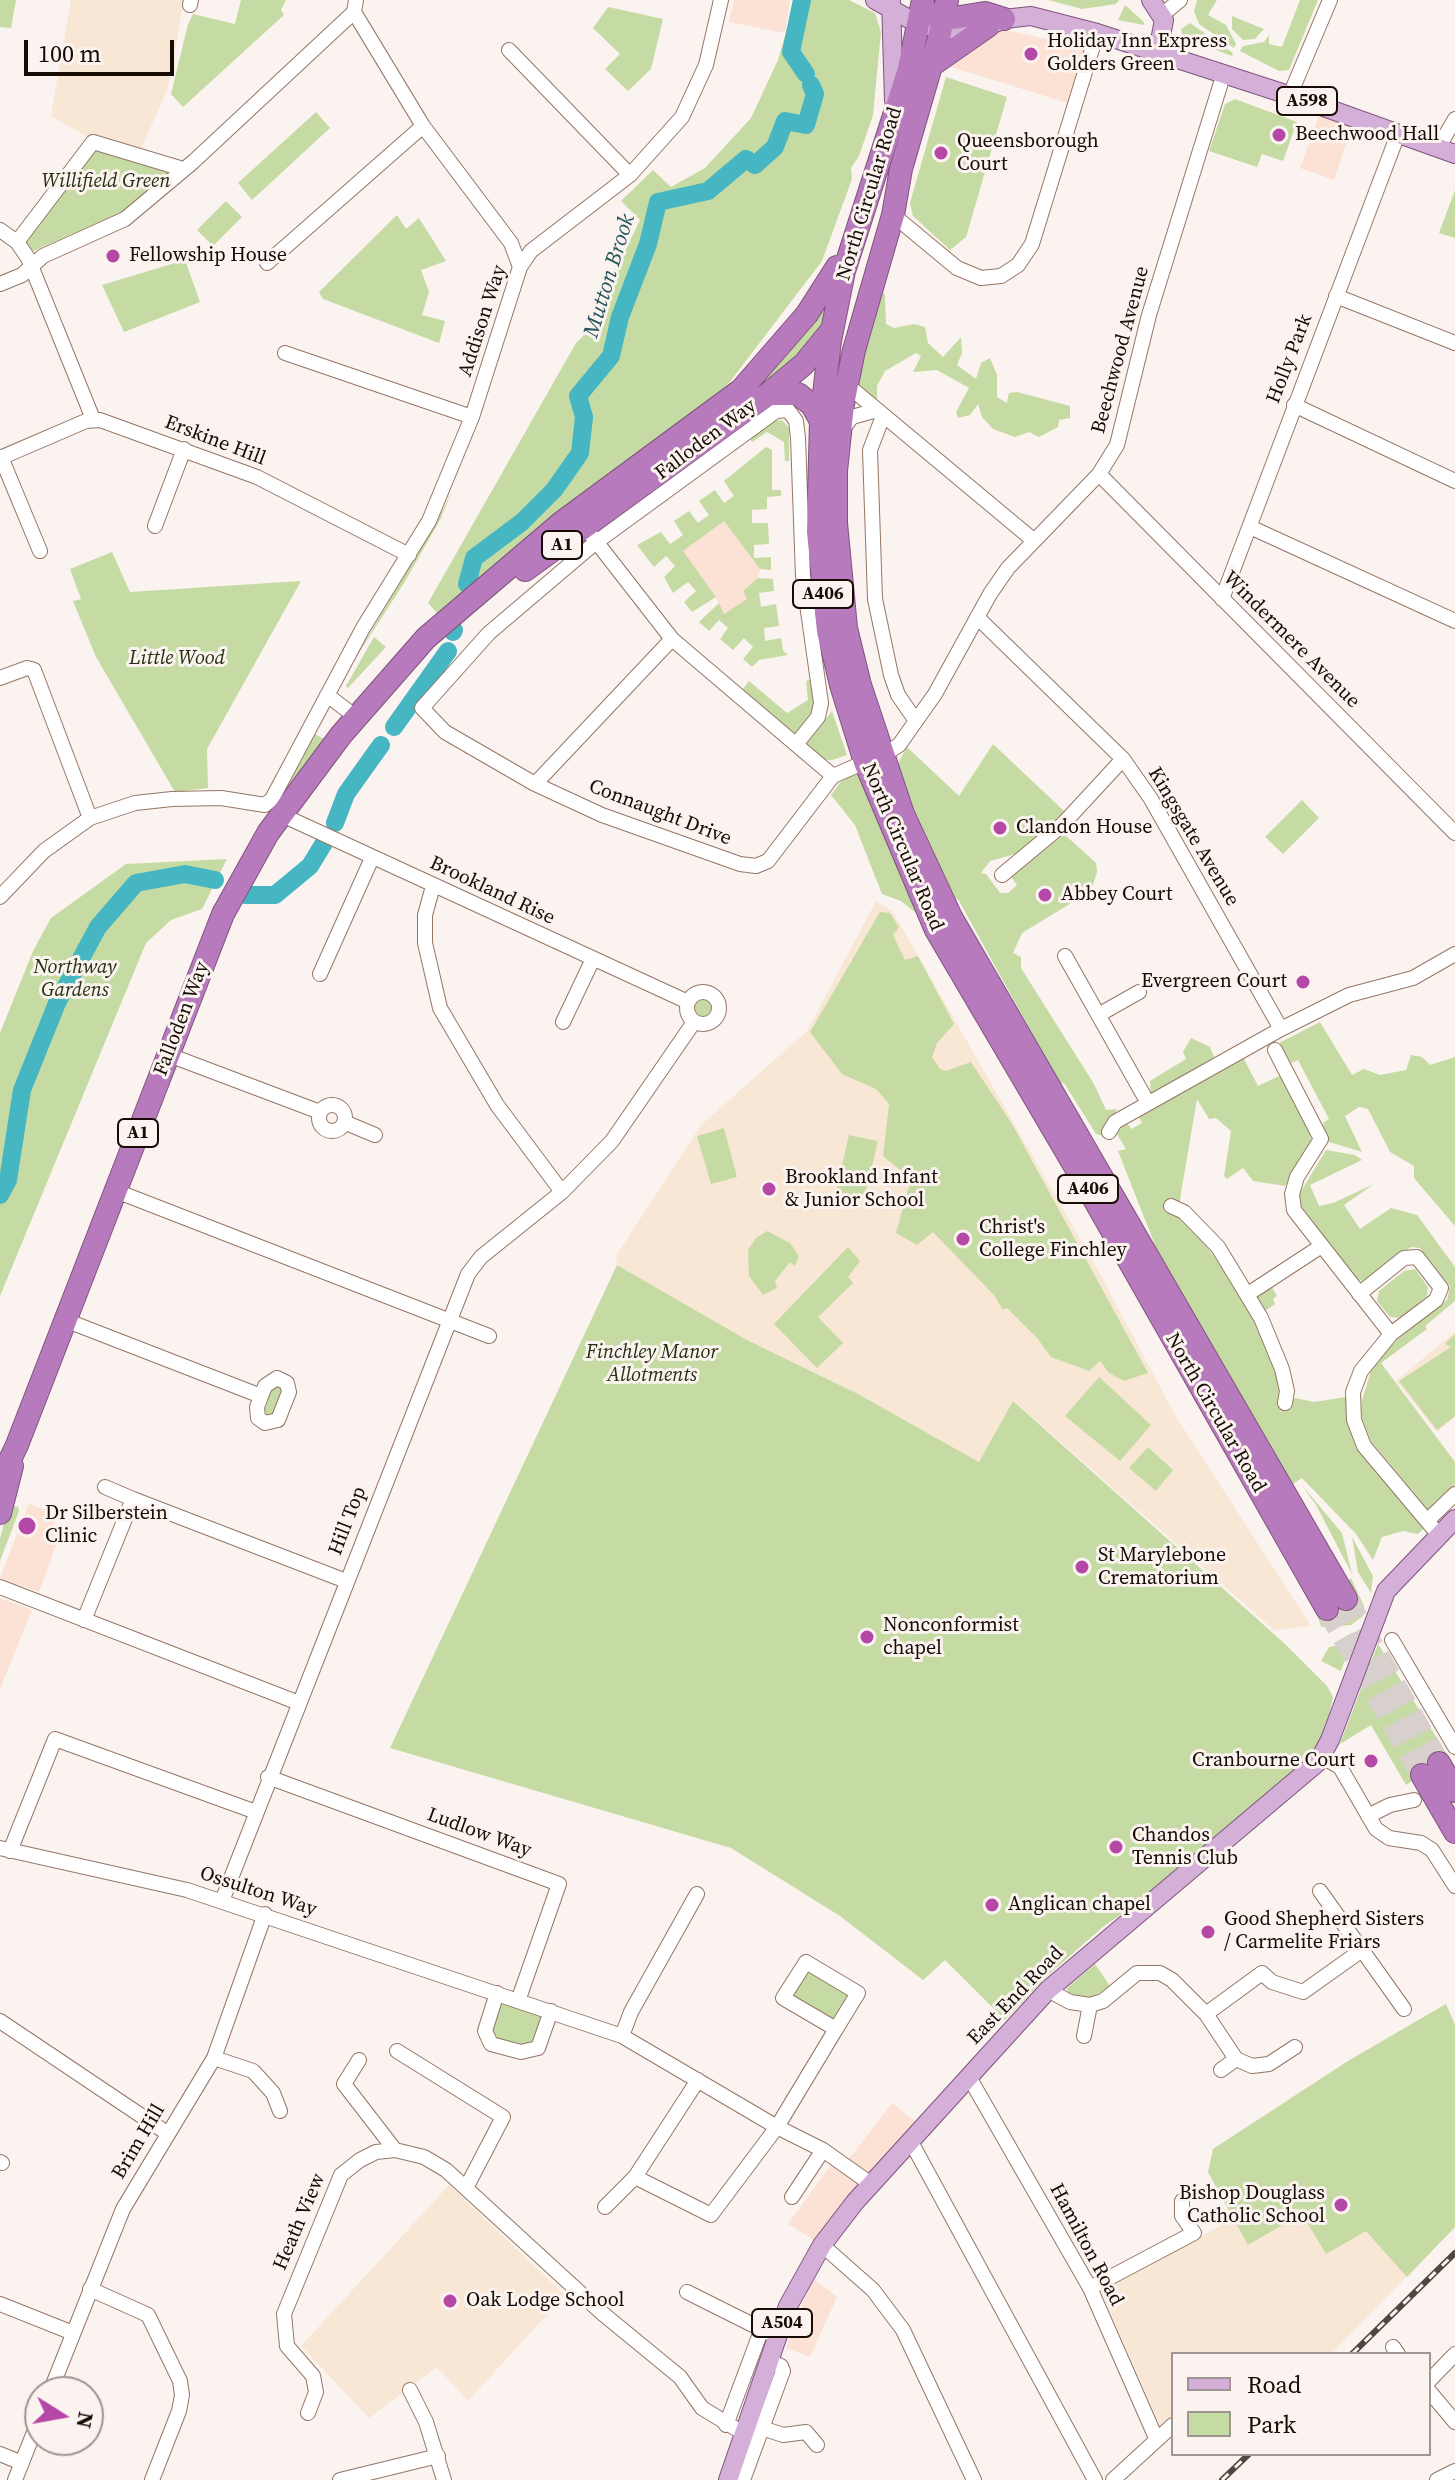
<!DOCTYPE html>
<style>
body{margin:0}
#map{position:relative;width:1455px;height:2480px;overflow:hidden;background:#faf3ef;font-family:"Source Serif 4",serif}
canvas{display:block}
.legend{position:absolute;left:1171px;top:2352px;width:260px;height:104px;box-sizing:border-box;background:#faf3ef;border:2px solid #9f9691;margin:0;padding:10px 14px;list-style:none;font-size:24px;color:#160b05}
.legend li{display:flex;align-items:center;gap:16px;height:40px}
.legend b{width:40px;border:2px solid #9f9691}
.north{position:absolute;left:24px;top:2376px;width:80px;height:80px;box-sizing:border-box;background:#faf3ef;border:2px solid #9f9691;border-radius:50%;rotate:101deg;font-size:22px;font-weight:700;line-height:32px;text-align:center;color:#160b05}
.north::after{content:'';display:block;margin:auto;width:28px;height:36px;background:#b548a7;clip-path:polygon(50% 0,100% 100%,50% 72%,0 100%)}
.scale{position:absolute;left:24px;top:40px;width:150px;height:36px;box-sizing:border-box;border:4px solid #160b05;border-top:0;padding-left:10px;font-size:24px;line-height:28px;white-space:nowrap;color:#160b05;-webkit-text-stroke:6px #faf3ef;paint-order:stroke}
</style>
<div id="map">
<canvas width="1455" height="2480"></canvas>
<ul class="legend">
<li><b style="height:10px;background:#d4afd7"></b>Road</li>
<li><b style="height:22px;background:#c6dba3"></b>Park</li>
</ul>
<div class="north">N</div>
<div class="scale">100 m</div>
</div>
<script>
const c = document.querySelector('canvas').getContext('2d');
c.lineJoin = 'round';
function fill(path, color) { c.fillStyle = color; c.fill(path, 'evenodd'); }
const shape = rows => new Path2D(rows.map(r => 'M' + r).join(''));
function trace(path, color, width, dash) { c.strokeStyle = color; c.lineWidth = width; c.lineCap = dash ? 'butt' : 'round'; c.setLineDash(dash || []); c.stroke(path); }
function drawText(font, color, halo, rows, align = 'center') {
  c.font = font + ' "Source Serif 4",serif'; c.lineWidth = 6; c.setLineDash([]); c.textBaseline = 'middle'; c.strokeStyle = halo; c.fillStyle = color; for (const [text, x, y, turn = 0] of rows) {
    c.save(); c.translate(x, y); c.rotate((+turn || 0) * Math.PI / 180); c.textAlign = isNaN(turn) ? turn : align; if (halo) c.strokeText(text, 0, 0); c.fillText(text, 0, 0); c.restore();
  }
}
fill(shape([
 [734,0,790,0,785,33,729,22],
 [1000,29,1084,47,1086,51,1071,104,945,65],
 [1322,106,1353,123,1334,180,1300,168],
 [724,521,760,569,758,578,743,591,748,599,724,614,716,597,682,551],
 [29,1503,53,1514,55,1526,62,1529,39,1592,0,1578],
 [0,1598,32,1610,0,1689],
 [892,2103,922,2127,822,2245,788,2224,836,2158,845,2164],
 [813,2278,837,2297,810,2357,786,2348]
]), '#fbe2d4');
fill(shape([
 [71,0,184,0,168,88,140,151,95,141,51,116],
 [876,901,893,912,1099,1272,1175,1415,1311,1626,1274,1630,1014,1401,979,1462,858,1394,747,1340,617,1265,616,1256,701,1125,807,1031],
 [1455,1332,1455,1417,1437,1432,1396,1381],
 [1446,2004,1455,2025,1455,2227,1331,2354,1173,2354,1173,2416,1160,2425,1101,2291,1233,2219,1208,2172,1213,2149,1348,2061],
 [449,2185,565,2295,468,2401,437,2367,369,2418,301,2346]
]), '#f8e7d5');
fill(shape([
 [0,0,16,0,11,28,0,27],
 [241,0,286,0,281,10,284,15,183,107,171,94,188,24,193,14,235,24],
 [795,0,849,0,875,13,881,32,873,115,859,156,851,168,852,179,822,261,729,383,657,446,437,613,428,603,576,343,586,333,640,220,621,201,653,170,671,187,705,168,751,118,778,60],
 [1048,0,1119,0,1116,4,1082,9],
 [1197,0,1217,0,1208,15,1226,25,1236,44,1234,48,1199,24,1194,11],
 [1300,0,1318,0,1289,70,1279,71,1240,51,1243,46,1264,42,1269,35,1269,44,1282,47],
 [1125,5,1144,22,1144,25,1118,20],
 [608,7,663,19,651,69,628,91,605,69,620,54,593,28],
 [1232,16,1264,29,1255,39,1243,40,1232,29],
 [1190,23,1233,53,1232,56,1183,38,1181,29],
 [946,77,1007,97,966,237,950,250,913,216,910,203],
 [1235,99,1297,122,1283,161,1262,154,1257,167,1209,151,1225,104],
 [316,112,330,128,252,200,238,183],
 [94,145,173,169,123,212,33,251,22,243],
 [1455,190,1455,238,1439,233],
 [226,201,242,217,213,246,197,230],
 [397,215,406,229,419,218,446,261,421,270,429,292,422,315,445,321,439,343,323,299,319,292],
 [185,260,200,302,124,332,102,285],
 [832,288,825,326,797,359,728,412],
 [881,290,885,295,886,324,894,328,914,324,925,327,928,343,943,357,961,337,962,353,957,365,976,379,981,363,990,358,997,375,997,397,1007,403,1009,393,1017,392,1070,406,1070,418,1059,420,1058,427,1039,437,1029,432,1015,437,993,429,982,417,978,404,970,415,958,418,956,412,969,388,937,370,913,372,921,356,916,353,885,371,877,386,877,401,857,385,860,358],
 [782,420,789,428,789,461,785,461,784,442,767,432,752,442,750,439,772,421],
 [766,447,772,450,772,490,781,490,781,496,767,497,767,509,752,510,752,523,768,523,769,544,754,545,754,558,771,557,771,570,760,569,724,521,683,551,716,597,692,612,684,602,696,591,688,582,673,593,664,577,675,566,666,556,654,567,637,545,661,532,670,544,683,535,674,521,689,511,698,523,709,515,699,501,715,490,724,503,734,496,724,481],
 [452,491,440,520,404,583,349,668,435,525],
 [112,552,130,592,301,581,207,749,208,788,175,792,96,657,73,601,81,599,70,569],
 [758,578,773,579,774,591,759,593,761,607,776,604,779,626,764,628,765,641,781,638,783,651,788,655,759,660,752,667,743,659,753,647,744,638,733,650,720,639,728,628,719,620,709,631,699,622,719,603,724,614,747,599,743,591],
 [374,637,386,647,348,688,346,686],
 [812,679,817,712,796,735,742,690,749,681,787,713,808,700,806,681],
 [832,711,847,755,832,760,825,760,806,744],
 [315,734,324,739,284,794],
 [993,744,1064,811,1048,833,1019,853,990,861,981,873,986,874,1000,893,1008,893,1017,885,1011,877,1064,834,1096,863,1097,872,1091,891,1022,933,1013,953,1021,957,1021,968,1094,1084,1106,1110,1117,1109,1104,1136,1096,1134,1064,1083,1060,1084,958,899,951,899,896,767,907,747,959,796],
 [859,771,920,916,901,901,882,894,855,825,831,795,845,776],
 [1302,800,1319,818,1283,854,1265,837],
 [227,859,202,909,171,920,146,943,0,1296,0,1033,33,951,51,918,126,864],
 [880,912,890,913,899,927,893,935,905,960,918,956,954,1024,937,1043,932,1057,940,1069,946,1071,971,1062,1012,1124,1148,1373,1124,1381,1109,1373,1100,1361,1089,1371,1051,1357,1037,1338,1007,1308,1003,1310,994,1295,933,1232,917,1245,896,1233,911,1179,883,1156,889,1104,876,1089,842,1074,810,1032],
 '692 1008a11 11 0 1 1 22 0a11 11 0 1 1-22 0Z',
 [1320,1022,1352,1075,1364,1069,1380,1075,1406,1070,1411,1055,1422,1057,1430,1065,1455,1057,1455,1226,1414,1178,1414,1166,1390,1152,1368,1109,1359,1107,1345,1116,1362,1152,1326,1141,1323,1123,1329,1119,1298,1060,1291,1063,1279,1043],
 [1191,1038,1210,1047,1214,1057,1151,1096,1150,1081,1186,1059,1183,1052],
 [1243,1057,1258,1086,1281,1075,1310,1130,1311,1143,1285,1186,1253,1181,1243,1168,1227,1179,1224,1176,1231,1131,1216,1118,1209,1119,1197,1099,1181,1193,1180,1201,1170,1202,1206,1240,1206,1245,1263,1328,1291,1401,1295,1398,1314,1402,1346,1397,1346,1415,1355,1443,1424,1528,1418,1534,1403,1531,1382,1537,1373,1560,1356,1534,1302,1478,1293,1484,1157,1250,1118,1151,1126,1149,1115,1131,1128,1124,1131,1129,1142,1123,1138,1116],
 [724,1128,737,1177,711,1184,697,1136],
 [849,1135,878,1141,864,1199,836,1192],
 [1326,1150,1355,1155,1362,1160,1310,1185,1319,1206,1333,1203,1374,1184,1344,1205,1360,1229,1391,1208,1417,1215,1455,1267,1455,1301,1425,1326,1427,1329,1381,1363,1455,1462,1455,1485,1428,1510,1371,1441,1362,1419,1361,1404,1372,1367,1386,1349,1447,1300,1450,1286,1420,1248,1411,1247,1363,1281,1356,1279,1300,1204,1300,1193],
 [767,1231,790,1243,799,1256,795,1266,790,1262,775,1281,777,1288,763,1295,749,1276,748,1250,756,1238],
 [848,1247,860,1261,848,1277,853,1283,818,1317,843,1343,817,1368,774,1324],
 [617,1265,747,1340,858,1394,979,1462,1013,1401,1284,1643,1327,1686,1333,1697,1329,1716,1322,1737,1307,1761,1132,1907,1104,1926,1047,1976,1005,2020,945,1960,923,1980,840,1916,731,1848,390,1748],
 [1415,1269,1428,1287,1427,1296,1400,1318,1390,1317,1377,1301,1379,1291,1404,1271],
 [1271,1286,1277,1296,1273,1299,1275,1304,1265,1311,1256,1295],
 [1455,1334,1455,1416,1437,1430,1399,1381,1451,1347,1445,1344],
 [1099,1377,1151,1425,1120,1461,1065,1416],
 [272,1383,284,1385,276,1418,266,1420,261,1406,266,1407],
 [1148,1447,1173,1470,1156,1491,1129,1468],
 [1301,1484,1342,1533,1352,1574,1316,1505],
 [8,1506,18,1507,19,1511,0,1561,0,1539],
 [1352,1537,1373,1576,1371,1593,1358,1572],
 [1351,1578,1364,1606,1363,1616,1351,1625,1321,1627,1317,1614,1355,1594,1347,1581],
 [1351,1643,1341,1671,1321,1661,1329,1647],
 [1378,1644,1448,1756,1406,1785,1371,1725,1340,1744],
 [806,1962,858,1993,836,2029,783,1998],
 [1095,1964,1110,1986,1091,1998,1068,1993,1067,1988],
 [499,2002,546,2018,537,2045,527,2049,494,2041,490,2030],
 [1446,2004,1455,2025,1455,2227,1407,2277,1366,2231,1326,2254,1299,2209,1283,2209,1289,2221,1248,2245,1208,2172,1213,2149,1348,2061]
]), '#c6dba3');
trace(shape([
 [802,0,791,52,806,74],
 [467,584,474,558,522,522,554,490,580,453,584,417,578,396,611,356,620,317,648,244,658,202,708,191,746,159,755,165,775,147,785,121,806,125,815,94,811,85],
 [453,632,454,630],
 [394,727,448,651],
 [335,823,346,794,381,745],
 [245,895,275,895,310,866,324,843],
 [0,1195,8,1180,22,1090,57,1003,98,927,136,883,185,874,215,880]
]), '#45b6c2', 18);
trace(shape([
 [1346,1599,1439,1763],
 [1327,1609,1422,1775]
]), '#d8d0cc', 22, [22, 11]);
const minor = shape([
 [190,5,191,0],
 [354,12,423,126,511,243,520,267],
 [1163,14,1180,0],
 [509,50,630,175],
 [1290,95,1330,0],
 [1438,148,1455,119],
 [893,215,957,268,981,278,1001,276,1018,265,1032,244,1097,33],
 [0,230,17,242,28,258,93,419],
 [17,242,93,142,183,169],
 [267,263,423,126],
 [0,284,22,275,43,256,125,219,193,162,354,12,356,0],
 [1336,296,1455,343],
 [285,353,472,417],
 [846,384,1032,539],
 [1294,405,1455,481],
 [883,416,870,450,875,599,891,675,898,695,916,721],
 [841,431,852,417,877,410],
 [1,457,40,551],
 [0,458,86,421,100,420,257,477,409,555],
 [1099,474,1455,833],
 [155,526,184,449],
 [1250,527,1455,621],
 [591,535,672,639,833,776],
 [1222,599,1398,134],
 [977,617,1123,759,1151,799,1281,1029],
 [0,678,27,668,34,670,90,818],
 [327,695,356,717],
 [797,743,818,717,821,703,803,576,798,438,796,421,788,410,776,411,595,543,489,633,422,708,445,732,535,784,602,815,740,864,756,866,768,861,833,776,865,762],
 [882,756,899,745,935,694,990,594,1008,568,1099,474,1117,445,1149,315,1224,73],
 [535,784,672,639],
 [282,815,688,1002],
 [1002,875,1062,825,1123,759],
 [433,886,425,915,425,943,440,1008,497,1105,562,1192],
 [0,897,44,851,90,818,135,803,172,799,221,798,265,805,272,799,363,628,429,521,472,417,520,267,531,251,630,175,682,117,706,65,721,0],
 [1065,956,1148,1103],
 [320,974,372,858],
 '687 1008a16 16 0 1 1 32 0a16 16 0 1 1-32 0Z',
 [1100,1014,1139,992],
 [563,1022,593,959],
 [1275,1050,1321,1139,1297,1177,1292,1194,1294,1210,1391,1334,1361,1371,1353,1392,1354,1420,1364,1446,1438,1534],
 [169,1055,320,1112],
 '319 1118a13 13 0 1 1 26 0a13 13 0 1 1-26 0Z',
 [344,1122,375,1135],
 [1109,1132,1115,1122,1281,1029,1349,995,1413,978,1455,954],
 [116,1191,489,1336],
 [1171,1206,1184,1212,1218,1247,1261,1318,1282,1369,1287,1391,1285,1403],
 [1248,1294,1320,1247],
 [1359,1294,1404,1258,1417,1257,1441,1288,1436,1300,1391,1334],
 [65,1320,261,1396],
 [277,1378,287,1383,289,1392,278,1420,265,1423,258,1418,257,1407,265,1386,277,1378],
 [105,1487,133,1499],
 [1427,1521,1455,1494],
 [0,1587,299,1703],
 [84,1620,133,1499,346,1581],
 [1392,1640,1455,1747],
 [1322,1757,1340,1767,1376,1829,1389,1838,1421,1843,1432,1850,1455,1886],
 [268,1777,559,1884,518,2001],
 [1368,1816,1390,1805,1414,1800],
 [0,1848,187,1890,622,2036,777,2127,823,2150,871,2184],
 [10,1851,55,1739,256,1812],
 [1320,1891,1404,2009],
 [222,1901,468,1274,481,1257,562,1192,612,1141,694,1022],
 [806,1962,858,1993,836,2029,783,1998,806,1962],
 [1048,1990,1070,2002,1090,2005,1103,2001,1137,1973,1160,1973,1172,1980,1206,2014,1236,2059],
 [497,1993,485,2031,491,2044,521,2052,538,2048,551,2011],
 [1206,2014,1262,1973,1272,1982,1303,1992,1362,1950],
 [0,2021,167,2133],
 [622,2036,631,2012,697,1894],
 [1084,2036,1090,2005],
 [397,2051,503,2117,466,2188],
 [214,2058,253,2071,273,2093,280,2111],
 [1236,2059,1252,2066,1269,2064,1295,2047],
 [359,2060,344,2084,395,2150],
 [1221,2070,1236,2059],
 [969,2077,1090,2288,1156,2438],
 [910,2140,1095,2480],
 [0,2162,2,2163],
 [635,2177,711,2215,777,2127,836,2029],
 [792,2197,823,2150],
 [605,2207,635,2177,698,2080],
 [822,2245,873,2290,903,2330,974,2480],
 [1090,2288,1194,2233,1182,2216,1182,2201],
 [90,2289,148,2315,180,2381,182,2395,179,2411,152,2480],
 [687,2292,769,2333],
 [0,2304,73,2333],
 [1393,2347,1398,2354],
 [1429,2381,1455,2354],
 [410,2390,426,2422,444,2480],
 [1429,2391,1455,2422],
 [50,2392,123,2209,214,2058,265,1914],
 [308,2413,316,2392,313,2376,287,2346,284,2314,341,2175,360,2160,376,2152,395,2150,424,2157,446,2170,602,2313,680,2377,702,2408,743,2433],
 [726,2425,761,2331],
 [762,2428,783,2435,806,2432,817,2445],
 [0,2454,22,2463],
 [15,2480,40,2417],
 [340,2480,438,2456],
 [743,2480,783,2371,781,2366,768,2360],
 [1113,2480,1173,2425],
 [1437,2480,1455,2471]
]);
const major = shape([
 [875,0,909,19,941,30,988,26,1004,19,1031,16,1097,33,1307,101,1455,154],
 [891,0,894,101],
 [1151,0,1164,20,1158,51],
 [728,2480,788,2306,822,2245,855,2202,1048,1990,1318,1762,1330,1740,1386,1591,1455,1519]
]);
const highway = shape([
 [923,0,909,69,844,271,830,341,821,421,818,532,828,631,841,685,865,762,936,930,1090,1192,1327,1609],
 [947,0,938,42,901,169,893,215,854,350,843,404,836,471,836,523,846,628,860,685,903,814,951,917,1346,1599],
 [931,14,954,18,985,13,1004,19],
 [932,65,988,26],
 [768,394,798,394,812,405,821,421],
 [525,570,768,394,804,364,831,331],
 [0,1481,17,1445,223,914,268,833,341,735,426,638,561,523,741,390,807,314,837,267],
 [0,1513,12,1466],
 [1439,1763,1455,1791],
 [1422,1775,1455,1832]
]);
trace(minor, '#957665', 16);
trace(major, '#7f537d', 20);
trace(highway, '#7f537d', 24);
trace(minor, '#fff', 14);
trace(major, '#d4afd7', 18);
trace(highway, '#b77abd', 22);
const rail = shape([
 [1352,2354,1455,2253],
 [1222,2480,1249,2454]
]);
trace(rail, '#504741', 6);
trace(rail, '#faf3ef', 3, [9]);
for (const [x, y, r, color] of [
 [1031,54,8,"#b548a7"],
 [1279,135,8,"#b548a7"],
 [941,153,8,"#b548a7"],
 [113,256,8,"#b548a7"],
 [1000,828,8,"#b548a7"],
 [1045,895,8,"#b548a7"],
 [1303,982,8,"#b548a7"],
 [769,1189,8,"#b548a7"],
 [963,1239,8,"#b548a7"],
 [27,1526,10,"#b548a7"],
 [1082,1567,8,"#b548a7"],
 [867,1637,8,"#b548a7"],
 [1371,1761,8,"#b548a7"],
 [1116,1847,8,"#b548a7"],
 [992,1905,8,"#b548a7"],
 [1208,1932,8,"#b548a7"],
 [1341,2205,8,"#b548a7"],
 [450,2301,8,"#b548a7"]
]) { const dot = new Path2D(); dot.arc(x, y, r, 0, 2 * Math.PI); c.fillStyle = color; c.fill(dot); trace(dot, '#faf3ef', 3); }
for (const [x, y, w] of [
 [1307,101,60],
 [562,545,40],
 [823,594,60],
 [138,1133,40],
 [1088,1189,60],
 [782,2323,60]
]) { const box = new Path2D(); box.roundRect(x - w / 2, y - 14, w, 28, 6); c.fillStyle = '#faf3ef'; c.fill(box); trace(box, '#160b05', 2); }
drawText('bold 18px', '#160b05', null, [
 ["A598",1307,101],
 ["A1",562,545],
 ["A406",823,594],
 ["A1",138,1133],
 ["A406",1088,1189],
 ["A504",782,2323]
]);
drawText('20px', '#160b05', '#faf3ef', [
 ["Holiday Inn Express",1047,42],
 ["Golders Green",1047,65],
 ["Beechwood Hall",1295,135],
 ["Queensborough",957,142],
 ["Court",957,165],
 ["Fellowship House",129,256],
 ["Clandon House",1016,828],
 ["Abbey Court",1061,895],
 ["Evergreen Court",1287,982,"right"],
 ["Brookland Infant",785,1178],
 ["& Junior School",785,1201],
 ["Christ's",979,1228],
 ["College Finchley",979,1251],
 ["Dr Silberstein",45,1514],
 ["Clinic",45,1537],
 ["St Marylebone",1098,1556],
 ["Crematorium",1098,1579],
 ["Nonconformist",883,1626],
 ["chapel",883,1649],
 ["Cranbourne Court",1355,1761,"right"],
 ["Chandos",1132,1836],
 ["Tennis Club",1132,1859],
 ["Anglican chapel",1008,1905],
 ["Good Shepherd Sisters",1224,1920],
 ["/ Carmelite Friars",1224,1943],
 ["Bishop Douglass",1325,2194,"right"],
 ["Catholic School",1325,2217,"right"],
 ["Oak Lodge School",466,2301]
], 'left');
drawText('italic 20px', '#252f10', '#faf3ef', [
 ["Willifield Green",106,182],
 ["Little Wood",177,659],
 ["Northway",75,968],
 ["Gardens",75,991],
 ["Finchley Manor",652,1353],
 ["Allotments",652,1376]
]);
drawText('20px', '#160b05', '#faf3ef', [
 ["North Circular Road",870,194,-73],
 ["Addison Way",483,321,-72],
 ["Beechwood Avenue",1121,350,-75],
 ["Holly Park",1290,359,-69],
 ["Falloden Way",706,440,-37],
 ["Erskine Hill",215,441,21],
 ["Windermere Avenue",1291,640,45],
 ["Connaught Drive",660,813,21],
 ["Kingsgate Avenue",1193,837,59],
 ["North Circular Road",902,847,67],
 ["Brookland Rise",492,891,25],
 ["Falloden Way",182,1019,-69],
 ["North Circular Road",1215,1413,60],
 ["Hill Top",348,1521,-69],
 ["Ludlow Way",479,1833,20],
 ["Ossulton Way",258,1892,18],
 ["East End Road",1016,1996,-46],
 ["Brim Hill",139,2142,-59],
 ["Heath View",300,2222,-67],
 ["Hamilton Road",1086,2245,62]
]);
drawText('italic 22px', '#24555a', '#faf3ef', [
 ["Mutton Brook",610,276,-73]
]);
</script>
